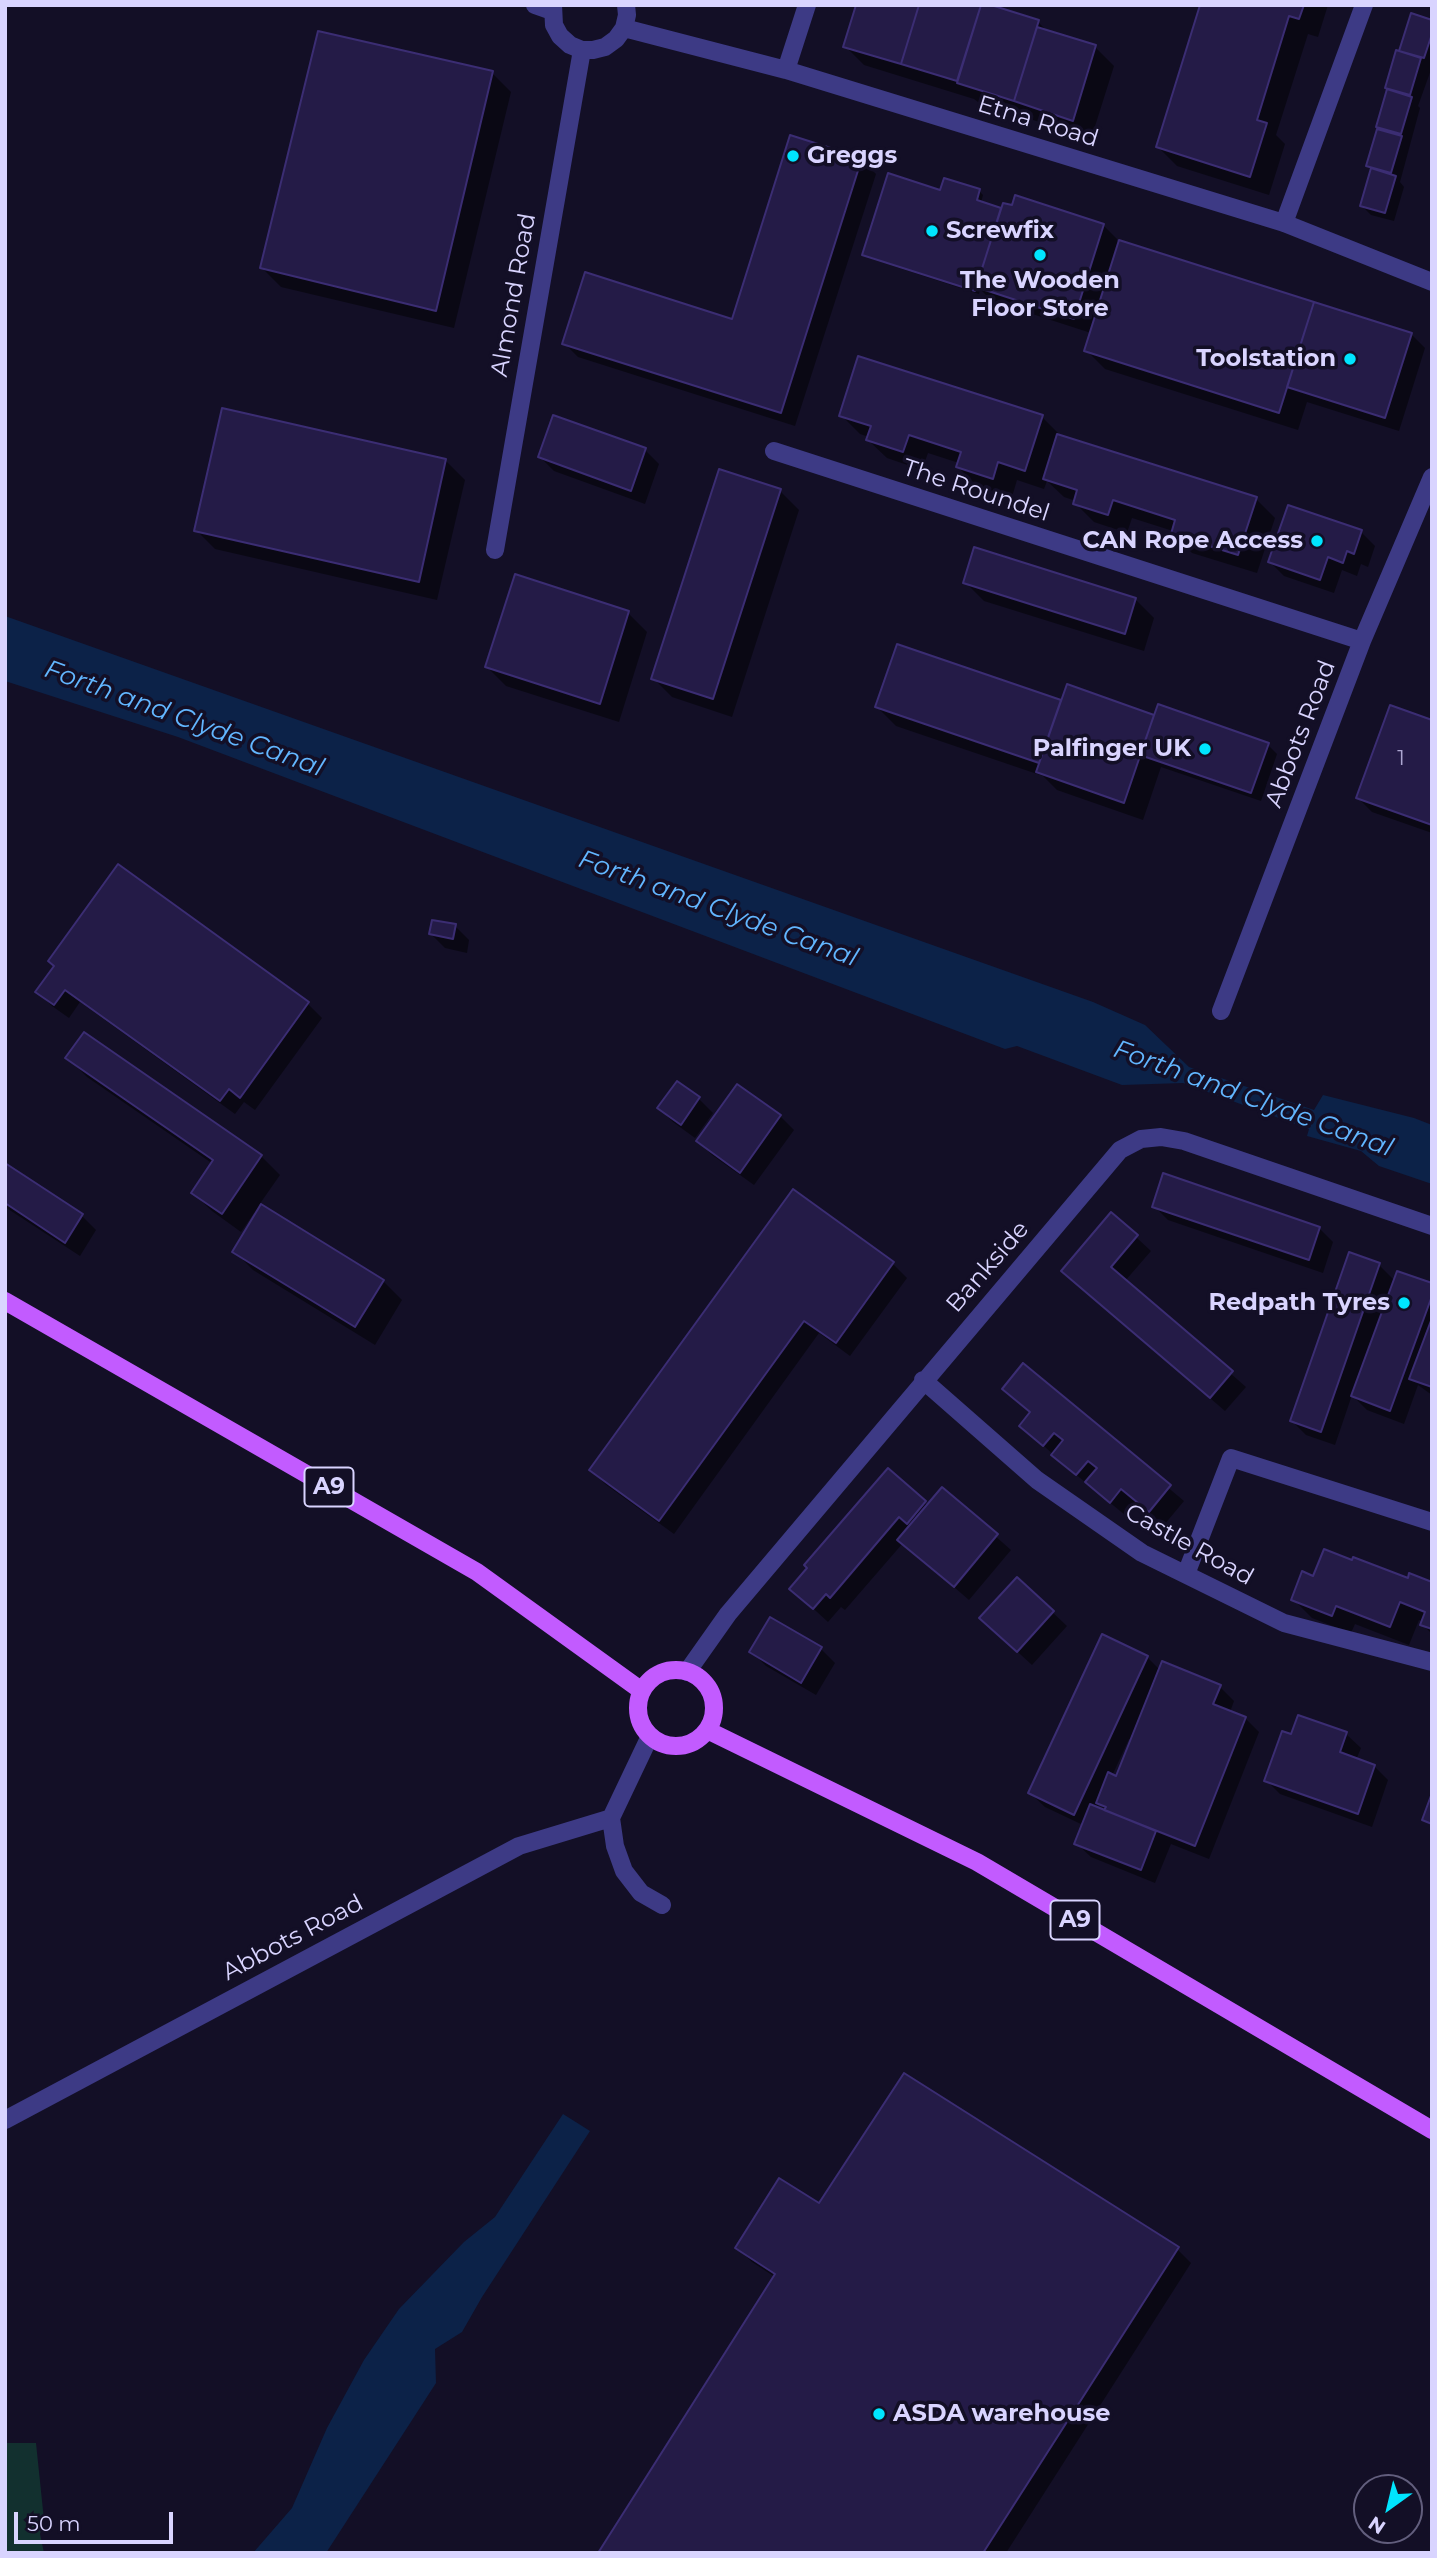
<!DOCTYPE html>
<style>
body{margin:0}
#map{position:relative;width:1437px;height:2558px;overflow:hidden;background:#130f26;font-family:Montserrat,sans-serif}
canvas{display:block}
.frame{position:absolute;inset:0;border:7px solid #d9d4ff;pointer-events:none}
.north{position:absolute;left:1353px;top:2474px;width:70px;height:70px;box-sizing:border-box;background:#130f26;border:2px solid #625e7d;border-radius:50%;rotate:214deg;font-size:19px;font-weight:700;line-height:28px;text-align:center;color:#d9d4ff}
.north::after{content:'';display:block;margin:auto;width:24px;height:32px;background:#00e5ff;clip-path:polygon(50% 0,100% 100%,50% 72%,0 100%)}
.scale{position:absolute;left:14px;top:2512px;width:159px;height:32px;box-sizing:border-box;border:4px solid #d9d4ff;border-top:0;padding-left:9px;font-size:21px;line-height:24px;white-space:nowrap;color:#d9d4ff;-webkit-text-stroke:5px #130f26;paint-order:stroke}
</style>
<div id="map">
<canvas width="1437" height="2558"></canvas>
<div class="frame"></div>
<div class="north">N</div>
<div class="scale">50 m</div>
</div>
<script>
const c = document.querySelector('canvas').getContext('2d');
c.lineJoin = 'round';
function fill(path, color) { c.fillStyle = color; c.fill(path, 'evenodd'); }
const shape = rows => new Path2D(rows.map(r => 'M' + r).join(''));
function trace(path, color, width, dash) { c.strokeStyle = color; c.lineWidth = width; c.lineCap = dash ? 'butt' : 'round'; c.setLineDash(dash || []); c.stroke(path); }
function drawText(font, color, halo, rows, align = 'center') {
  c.font = font + ' Montserrat,sans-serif'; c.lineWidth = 7; c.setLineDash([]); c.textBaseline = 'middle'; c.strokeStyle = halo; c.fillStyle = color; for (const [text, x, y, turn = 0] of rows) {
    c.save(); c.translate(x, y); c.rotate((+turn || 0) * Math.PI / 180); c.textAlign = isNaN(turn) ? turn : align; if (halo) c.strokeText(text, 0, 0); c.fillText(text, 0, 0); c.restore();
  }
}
fill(shape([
 [5,2443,36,2443,44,2520,40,2534,44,2553,5,2553]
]), '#12302f');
fill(shape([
 [5,616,1093,1002,1145,1025,1189,1067,1314,1110,1323,1095,1414,1118,1432,1125,1432,1184,1379,1166,1361,1151,1307,1136,1309,1129,1183,1083,1122,1085,1017,1046,1005,1049,178,737,5,681],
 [563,2114,590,2131,482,2297,462,2332,435,2349,436,2383,326,2553,253,2553,292,2508,327,2428,364,2360,399,2309,464,2242,495,2217]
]), '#0c2248');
fill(shape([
 [857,5,985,5,1038,22,1048,32,1095,47,1114,66,1091,139,978,102,974,99,864,65,845,46],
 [1202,5,1328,5,1318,37,1308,34,1276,135,1285,144,1269,195,1177,166,1158,147],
 [1412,15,1432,21,1432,67,1418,106,1420,108,1400,182,1404,187,1394,221,1371,215,1362,206,1373,170,1368,165,1389,89,1387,88],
 [492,73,511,92,454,328,281,287,262,268],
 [861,159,876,174,795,426,578,357,564,343,733,321],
 [979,191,983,195,981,203,1002,210,1103,225,1117,239,1117,241,1411,334,1425,348,1399,431,1307,402,1298,430,1105,369,1086,350,1091,333,992,301,980,289,979,294,868,258,864,254,941,192],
 [841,415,1042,417,1061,436,1256,499,1275,518,1257,573,1192,553,1173,534,1173,531,1132,518,1127,533,1094,522,1075,503,1076,501,1064,497,1047,481,1044,489,1017,480,1012,497,977,486,958,467,959,463,928,453,922,470,887,458,868,440,869,437,860,434],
 [645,450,659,464,645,504,554,471,540,457],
 [446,461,465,480,437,600,215,549,196,530],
 [780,491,799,510,732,717,672,697,653,678],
 [1361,532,1375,546,1368,567,1361,564,1357,576,1342,570,1334,593,1284,576,1270,562],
 [965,582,1135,599,1154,618,1144,651,984,601],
 [628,613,647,632,619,722,506,686,487,667],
 [898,647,1062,703,1068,686,1155,717,1268,745,1277,754,1261,801,1161,767,1143,820,1057,790,1043,776,896,726,877,707],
 [1432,721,1432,833,1372,812,1358,798],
 [455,926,469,940,467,953,445,948,431,934],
 [56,966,308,1004,322,1018,255,1110,244,1102,235,1114,80,1002,69,1018,52,1006,38,992],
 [84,1034,261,1156,280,1175,259,1205,383,1281,402,1300,375,1345,253,1270,234,1251,256,1215,254,1213,241,1232,212,1211,193,1193,213,1164,87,1077,68,1058],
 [677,1083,699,1099,713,1113,695,1138,673,1122,659,1108],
 [780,1116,794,1130,754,1185,712,1155,698,1141],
 [5,1165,82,1216,96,1230,80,1256,5,1207],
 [794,1192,893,1264,907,1278,850,1356,819,1333,674,1534,605,1484,591,1470],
 [1154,1206,1319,1228,1333,1242,1323,1273,1168,1220],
 [1111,1214,1151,1251,1125,1281,1246,1387,1225,1411,1063,1271],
 [1379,1265,1395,1281,1432,1285,1432,1395,1418,1385,1404,1424,1367,1410,1352,1395,1335,1445,1306,1435,1292,1421],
 [1023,1366,1184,1501,1164,1525,1136,1502,1125,1515,1068,1468,1021,1425,1031,1413,1004,1389],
 [888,1471,928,1506,942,1489,1011,1550,969,1600,903,1543,845,1610,841,1607,828,1622,792,1589],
 [1314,1578,1409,1580,1432,1584,1432,1634,1422,1624,1423,1622,1419,1620,1409,1645,1355,1624,1351,1633,1312,1618,1293,1599],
 [1017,1579,1067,1626,1032,1665,996,1632],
 [821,1649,835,1663,816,1695,766,1666,752,1652],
 [1147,1657,1160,1670,1220,1687,1234,1701,1230,1712,1245,1718,1259,1732,1209,1859,1171,1844,1155,1883,1091,1857,1076,1843,1083,1825,1045,1807,1030,1793],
 [1129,1739,1132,1741,1117,1778,1112,1776],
 [1099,1804,1110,1814,1097,1809],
 [1299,1717,1346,1734,1361,1748,1356,1760,1374,1766,1388,1780,1372,1827,1280,1794,1266,1780,1292,1737],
 [820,2206,1177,2249,1191,2263,1006,2553,600,2553,775,2277,752,2262,738,2248]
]), '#0007');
const building = shape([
 [856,5,919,5,901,64,843,47,856,5],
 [919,5,981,5,957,81,901,64,919,5],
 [981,5,991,5,1039,20,1014,101,957,83,981,5],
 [1200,5,1304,5,1299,19,1289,16,1257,120,1267,123,1250,177,1156,147,1200,5],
 [1411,13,1432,20,1432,34,1424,58,1399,51,1411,13],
 [1037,27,1096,45,1073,121,1014,101,1037,27],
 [318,31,493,71,436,311,260,268,318,31],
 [1396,50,1421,58,1410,95,1385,88,1396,50],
 [1387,89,1412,97,1401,134,1376,127,1387,89],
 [1377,129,1402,136,1391,173,1366,166,1377,129],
 [790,135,862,158,781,413,562,344,585,272,732,319,790,135],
 [1371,168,1396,176,1385,213,1360,206,1371,168],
 [888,173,940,190,944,178,980,189,977,200,1001,208,975,291,862,255,888,173],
 [1015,195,1104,224,1074,319,976,287,1003,203,1012,205,1015,195],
 [1119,240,1314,302,1279,413,1084,351,1119,240],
 [1314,302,1412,333,1385,418,1287,387,1314,302],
 [858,356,1043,415,1025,471,998,462,993,479,956,467,961,452,909,435,903,452,866,440,871,426,839,416,858,356],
 [222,408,446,459,419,582,194,531,222,408],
 [553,415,646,448,631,491,538,457,553,415],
 [1057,434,1257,497,1238,555,1171,534,1175,520,1113,500,1108,515,1073,504,1077,490,1043,479,1057,434],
 [719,469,781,489,713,699,651,679,719,469],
 [1288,505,1362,530,1354,554,1347,551,1343,563,1328,557,1320,580,1268,562,1288,505],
 [974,547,1136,598,1125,634,963,583,974,547],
 [515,574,629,611,600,704,485,667,515,574],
 [897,644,1061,700,1039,763,875,707,897,644],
 [1067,684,1154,715,1124,803,1036,772,1067,684],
 [1158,704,1269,743,1251,793,1140,755,1158,704],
 [1390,705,1432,720,1432,825,1356,798,1390,705],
 [118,864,309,1002,240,1098,229,1089,220,1101,65,990,54,1005,35,992,54,966,48,961,118,864],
 [432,920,456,924,453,939,429,934,432,920],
 [84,1032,262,1155,222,1214,191,1193,213,1160,65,1058,84,1032],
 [677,1081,700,1097,681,1125,657,1108,677,1081],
 [737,1084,781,1115,740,1173,696,1141,737,1084],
 [5,1163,83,1214,65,1243,5,1203,5,1163],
 [1163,1173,1320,1227,1309,1260,1152,1207,1163,1173],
 [793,1189,894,1262,836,1343,804,1321,659,1521,589,1470,793,1189],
 [261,1204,384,1280,355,1327,232,1252,261,1204],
 [1111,1212,1138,1235,1111,1267,1233,1371,1210,1398,1061,1271,1111,1212],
 [1349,1252,1380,1263,1321,1432,1290,1421,1349,1252],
 [1397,1271,1432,1283,1432,1296,1390,1411,1351,1396,1397,1271],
 [1432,1318,1432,1387,1409,1379,1432,1318],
 [1023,1363,1171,1485,1149,1512,1121,1489,1110,1503,1085,1482,1097,1468,1088,1461,1076,1475,1051,1455,1063,1440,1054,1433,1043,1446,1019,1426,1030,1412,1002,1389,1023,1363],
 [888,1468,926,1501,907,1524,899,1517,830,1598,826,1594,813,1609,789,1589,807,1568,804,1565,888,1468],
 [942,1487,998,1534,954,1587,897,1540,942,1487],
 [1324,1549,1352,1560,1353,1557,1408,1578,1409,1573,1432,1582,1432,1629,1420,1625,1425,1612,1400,1602,1390,1627,1336,1606,1332,1616,1291,1600,1302,1571,1313,1576,1324,1549],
 [1017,1577,1054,1611,1017,1652,979,1618,1017,1577],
 [770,1617,822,1647,801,1683,749,1652,770,1617],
 [1102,1634,1148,1656,1074,1815,1028,1793,1102,1634],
 [1162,1661,1221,1685,1213,1704,1246,1717,1195,1846,1104,1810,1106,1807,1096,1803,1108,1772,1116,1776,1162,1661],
 [1298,1715,1347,1732,1340,1752,1375,1765,1358,1814,1264,1781,1282,1731,1291,1734,1298,1715],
 [1432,1793,1432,1824,1422,1820,1432,1793],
 [1090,1804,1156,1831,1141,1870,1074,1844,1090,1804],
 [904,2073,1179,2247,983,2553,598,2553,775,2274,735,2248,779,2178,819,2203,904,2073]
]);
fill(building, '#241b47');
trace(building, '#3b2d73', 2);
trace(shape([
 [535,5,552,11],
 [553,5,554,25,560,36,570,45,582,50,593,50,605,47,616,39,624,28,627,15,626,5],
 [624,28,786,70,1284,223,1432,282],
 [786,70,807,5],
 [1284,223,1364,5],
 [774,451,1362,641],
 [495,550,582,50],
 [1221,1011,1362,641,1432,477],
 [923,1380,1037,1480,1142,1553,1284,1623,1432,1662],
 [1186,1574,1231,1458,1432,1522],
 [687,1672,728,1614,1120,1150,1141,1139,1161,1137,1184,1141,1432,1226],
 [650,1736,611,1818,615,1846,624,1871,641,1893,662,1905],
 [5,2120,519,1846,611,1818]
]), '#3d3a85', 18);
trace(shape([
 [5,1301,477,1572,642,1691],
 '638 1708a38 38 0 1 1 76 0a38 38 0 1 1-76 0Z',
 [707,1730,977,1862,1432,2130]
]), '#c25bff', 18);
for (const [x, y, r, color] of [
 [793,156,7,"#00e5ff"],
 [932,231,7,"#00e5ff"],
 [1040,255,7,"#00e5ff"],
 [1350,359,7,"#00e5ff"],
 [1317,541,7,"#00e5ff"],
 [1205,749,7,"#00e5ff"],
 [1404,1303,7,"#00e5ff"],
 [879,2414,7,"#00e5ff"]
]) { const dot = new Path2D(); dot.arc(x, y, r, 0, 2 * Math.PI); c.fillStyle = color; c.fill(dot); trace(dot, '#130f26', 2.5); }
drawText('21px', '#aca6d1', null, [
 ["1",1401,759]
]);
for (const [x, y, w] of [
 [329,1487,49],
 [1075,1920,49]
]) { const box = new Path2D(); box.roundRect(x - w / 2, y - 19.5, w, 39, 5); c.fillStyle = '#130f26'; c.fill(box); trace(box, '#d9d4ff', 2); }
drawText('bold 23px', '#d9d4ff', null, [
 ["A9",329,1487],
 ["A9",1075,1920]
]);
drawText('24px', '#d9d4ff', '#130f26', [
 ["Etna Road",1038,122,17],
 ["Almond Road",514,295,-80],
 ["The Roundel",976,491,18],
 ["Abbots Road",1301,734,-69],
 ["Bankside",988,1267,-49],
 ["Castle Road",1189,1545,29],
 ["Abbots Road",293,1938,-28]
]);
drawText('bold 24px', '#d9d4ff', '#130f26', [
 ["Greggs",807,156,"left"],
 ["Screwfix",946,231,"left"],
 ["The Wooden",1040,281,"center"],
 ["Floor Store",1040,309,"center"],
 ["Toolstation",1336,359],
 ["CAN Rope Access",1303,541],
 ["Palfinger UK",1191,749],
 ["Redpath Tyres",1390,1303],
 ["ASDA warehouse",893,2414,"left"]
], 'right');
drawText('italic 26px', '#62b6ff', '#130f26', [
 ["Forth and Clyde Canal",184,719,20],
 ["Forth and Clyde Canal",718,909,20],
 ["Forth and Clyde Canal",1253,1099,20]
]);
</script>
